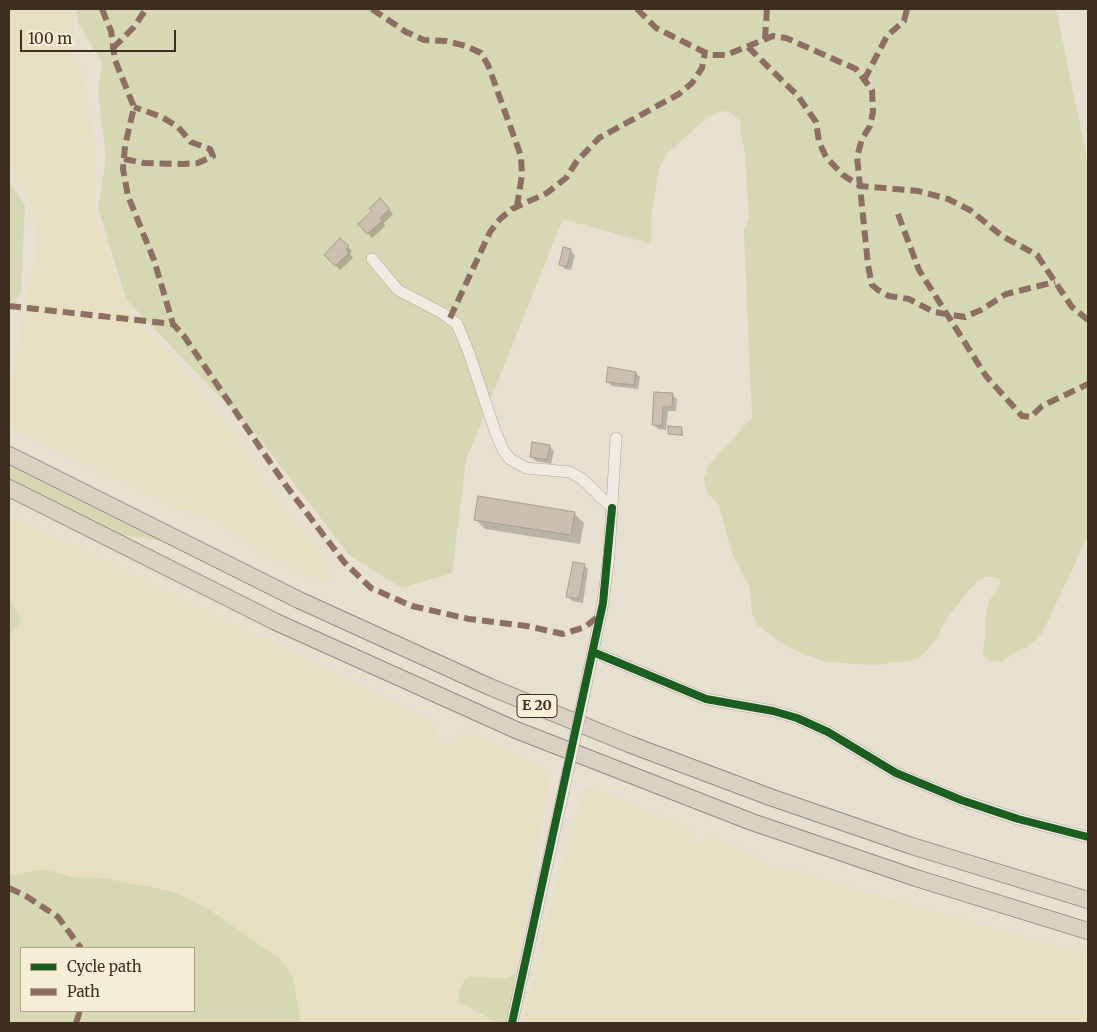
<!DOCTYPE html>
<style>
body{margin:0}
#map{position:relative;width:1097px;height:1032px;overflow:hidden;background:#e7e0d1;font-family:Merriweather,serif}
canvas{display:block}
.frame{position:absolute;inset:0;border:10px solid #3d2e20;pointer-events:none}
.legend{position:absolute;left:20px;top:947px;width:175px;height:65px;box-sizing:border-box;background:#f7eed8;border:1px solid #ada18e;margin:0;padding:6px 9px;list-style:none;font-size:15px;color:#3d2e20}
.legend li{display:flex;align-items:center;gap:10px;height:25px}
.legend b{width:25px;border:1px solid #ada18e}
.scale{position:absolute;left:20px;top:30px;width:156px;height:22px;box-sizing:border-box;border:2px solid #3d2e20;border-top:0;padding-left:6px;font-size:15px;line-height:18px;white-space:nowrap;color:#3d2e20;-webkit-text-stroke:4px #f7eed8;paint-order:stroke}
</style>
<div id="map">
<canvas width="1097" height="1032"></canvas>
<div class="frame"></div>
<ul class="legend">
<li><b style="height:6px;background:#1b5e20"></b>Cycle path</li>
<li><b style="height:6px;background:#8d6e63"></b>Path</li>
</ul>
<div class="scale">100 m</div>
</div>
<script>
const c = document.querySelector('canvas').getContext('2d');
c.lineJoin = 'round';
function fill(path, color) { c.fillStyle = color; c.fill(path, 'evenodd'); }
const shape = rows => new Path2D(rows.map(r => 'M' + r).join(''));
function trace(path, color, width, dash) { c.strokeStyle = color; c.lineWidth = width; c.lineCap = dash ? 'butt' : 'round'; c.setLineDash(dash || []); c.stroke(path); }
function drawText(font, color, halo, rows, align = 'center') {
  c.font = font + ' Merriweather,serif'; c.lineWidth = 4.5; c.setLineDash([]); c.textBaseline = 'middle'; c.strokeStyle = halo; c.fillStyle = color; for (const [text, x, y, turn = 0] of rows) {
    c.save(); c.translate(x, y); c.rotate((+turn || 0) * Math.PI / 180); c.textAlign = isNaN(turn) ? turn : align; if (halo) c.strokeText(text, 0, 0); c.fillText(text, 0, 0); c.restore();
  }
}
fill(shape([
 [9,9,74,9,73,47,85,84,94,143,94,211,127,309,137,322,169,354,239,439,268,487,329,564,331,576,325,583,251,546,218,521,181,510,9,427,9,380,16,367,23,307,36,258,37,245,37,230,31,204,9,165],
 [9,514,434,723,440,742,447,744,453,741,458,733,473,735,542,766,548,771,549,780,516,972,512,976,507,978,469,977,464,980,458,996,460,1003,499,1023,301,1023,297,990,205,907,189,899,161,889,103,878,74,877,51,871,9,874,9,635,17,627,12,602,9,598],
 [585,788,591,788,685,826,696,841,706,842,713,839,734,846,753,855,772,869,786,871,793,868,833,883,1088,955,1088,1023,523,1023,547,918]
]), '#e6dfc2');
fill(shape([
 [77,9,1056,9,1088,163,1088,536,1042,633,1028,647,1015,652,1000,662,990,661,982,654,986,636,985,620,989,601,1001,585,1000,579,995,577,986,577,975,583,946,619,935,641,921,657,908,661,872,665,826,662,803,654,778,641,758,625,752,614,750,588,733,556,719,505,707,493,704,479,707,467,752,418,744,230,749,219,745,153,740,129,741,122,729,111,719,112,708,117,666,154,659,169,651,216,651,244,563,219,466,460,452,573,402,588,349,555,258,437,126,299,98,208,106,158,98,92,102,62,78,23],
 [9,182,25,205,21,292,9,314],
 [9,463,163,541,120,535,9,479],
 [9,598,21,620,17,627,9,635],
 [39,870,51,871,74,877,103,878,161,889,176,893,205,907,279,958,293,978,301,1023,9,1023,9,874,16,875],
 [21,948,194,948,194,1011,21,1011],
 [516,972,508,1023,499,1023,460,1003,458,996,464,980,469,977,507,978,512,976]
]), '#d6d7b3');
fill(shape([
 [380,200,393,214,384,223,385,226,372,238,368,233],
 [340,239,352,251,350,254,353,258,340,270,326,255],
 [570,250,575,255,571,270,565,269,561,264],
 [636,373,640,377,638,389,612,386,607,381],
 [655,393,672,395,677,399,676,411,668,411,666,430,658,429,653,424],
 [681,428,683,436,670,434],
 [549,446,554,451,551,464,536,461,531,457],
 [574,513,584,523,580,544,485,529,475,519],
 [584,565,588,569,583,603,572,601,568,597]
]), '#0003');
const building = shape([
 [380,198,390,209,380,218,382,221,367,234,358,224,372,211,369,209,380,198],
 [340,238,349,246,346,249,349,253,335,266,324,255,340,238],
 [563,247,571,249,567,267,559,265,563,247],
 [608,367,636,372,634,385,606,382,608,367],
 [654,392,673,393,672,407,663,407,662,426,652,425,654,392],
 [668,426,682,427,682,435,668,434,668,426],
 [532,442,550,445,547,460,530,457,532,442],
 [478,496,575,512,571,535,474,520,478,496],
 [573,562,585,564,579,599,566,597,573,562]
]);
fill(building, '#cbbfb2');
trace(building, '#a89c90', 1);
const minor = shape([
 [372,259,398,290,442,313,457,324,469,353,495,431,503,450,510,459,526,468,570,472,582,479,612,508],
 [593,652,706,699,773,711,797,718,828,732,896,773,961,800,1018,819,1088,837],
 [580,714,603,603,609,555,616,438],
 [512,1023,570,761]
]);
const highway = shape([
 [9,455,299,600,490,687,629,744,770,797,912,846,1088,900],
 [9,488,276,622,516,730,752,822,916,878,1088,931]
]);
trace(minor, '#ada599', 12);
trace(highway, '#928b80', 18);
trace(minor, '#efebe3', 11);
trace(highway, '#dad1c2', 16);
const minorBridge = shape([
 [570,761,580,714]
]);
trace(minorBridge, '#ada599', 12, []);
trace(minorBridge, '#efebe3', 11);
trace(shape([
 [102,9,111,31,115,60,134,107,125,146,123,169,128,196,154,260,173,324],
 [372,9,406,32,424,40,446,41,466,46,481,53,488,65,521,156,522,175,517,206],
 [637,9,656,28,710,55,726,55,773,36,786,38,856,69,872,90,873,112,870,126,862,139,857,157,868,265,872,285,878,290,889,296,909,299,934,312,965,317,981,310,1006,294,1055,282],
 [765,39,767,9],
 [748,47,798,96,816,122,819,142,826,157,843,175,860,186,918,191,948,199,970,210,1002,236,1037,255,1072,307,1088,320],
 [113,48,134,27,146,9],
 [864,80,887,36,904,21,907,9],
 [124,159,144,163,184,164,198,163,213,156,210,149,191,142,178,127,162,117,134,107],
 [898,214,919,270,986,376,1022,416,1031,417,1042,406,1088,384],
 [9,306,173,324,184,336,287,487,344,562,371,588,412,606,469,619,527,626,563,634,585,627,601,614],
 [450,318,490,232,500,219,512,209,547,193,566,178,577,161,599,138,679,94,692,83,702,68,705,52],
 [9,888,26,896,58,917,81,948],
 [76,1023,80,1011]
]), '#8d6e63', 6, [12, 6]);
trace(shape([
 [593,652,706,699,773,711,797,718,828,732,896,773,961,800,1018,819,1088,837],
 [512,1023,603,603,612,508]
]), '#1b5e20', 8);
for (const [x, y, w] of [
 [537,706,40]
]) { const box = new Path2D(); box.roundRect(x - w / 2, y - 11.5, w, 23, 4); c.fillStyle = '#f7eed8'; c.fill(box); trace(box, '#3d2e20', 1); }
drawText('bold 14px', '#3d2e20', null, [
 ["E 20",537,706]
]);
</script>
